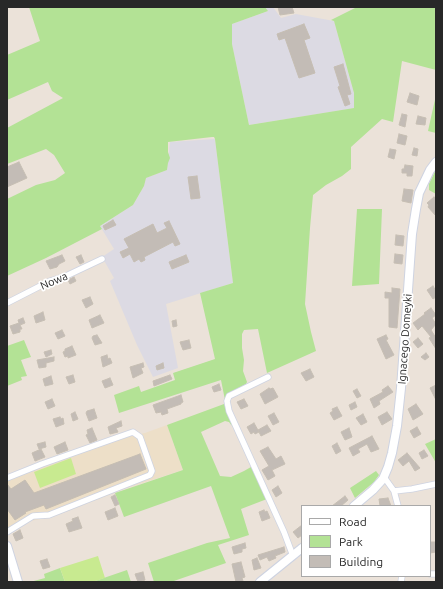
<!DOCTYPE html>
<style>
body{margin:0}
#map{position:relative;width:443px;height:589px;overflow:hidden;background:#ebe2d9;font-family:Ubuntu,sans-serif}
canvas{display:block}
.frame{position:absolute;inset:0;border:8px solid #282828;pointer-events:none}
.legend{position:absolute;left:301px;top:505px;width:130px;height:72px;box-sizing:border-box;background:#fff;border:1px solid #a9a9a9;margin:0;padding:5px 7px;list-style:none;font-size:12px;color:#282828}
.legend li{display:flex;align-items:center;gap:8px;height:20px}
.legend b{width:20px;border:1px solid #a9a9a9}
</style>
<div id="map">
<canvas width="443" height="589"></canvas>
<div class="frame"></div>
<ul class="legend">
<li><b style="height:5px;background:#fff"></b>Road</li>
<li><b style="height:11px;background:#b3e295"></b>Park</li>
<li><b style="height:11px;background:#c3bcb6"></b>Building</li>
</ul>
</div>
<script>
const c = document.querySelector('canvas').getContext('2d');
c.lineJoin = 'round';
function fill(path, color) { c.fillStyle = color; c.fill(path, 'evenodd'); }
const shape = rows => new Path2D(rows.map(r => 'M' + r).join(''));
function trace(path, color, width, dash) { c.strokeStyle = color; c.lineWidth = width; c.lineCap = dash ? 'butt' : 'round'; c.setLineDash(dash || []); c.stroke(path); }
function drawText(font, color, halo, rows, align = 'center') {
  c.font = font + ' Ubuntu,sans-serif'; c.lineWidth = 3.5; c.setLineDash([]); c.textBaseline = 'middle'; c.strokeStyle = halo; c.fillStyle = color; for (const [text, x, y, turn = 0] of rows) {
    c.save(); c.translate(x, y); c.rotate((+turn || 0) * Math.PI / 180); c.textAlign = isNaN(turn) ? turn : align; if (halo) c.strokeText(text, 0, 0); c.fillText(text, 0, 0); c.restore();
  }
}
fill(shape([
 [265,7,273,7,281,18,296,14,334,21,354,93,355,108,249,125,232,44,232,24,268,11],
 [215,139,233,283,166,304,178,368,153,377,137,345,110,281,114,278,102,257,114,249,100,226,133,205,144,186,146,178,167,170,170,142]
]), '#dcdae3');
fill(shape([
 [167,425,183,470,130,487,53,517,30,521,7,534,7,480,120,438,145,433]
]), '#eddfc8');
fill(shape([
 [29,7,265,7,268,11,232,24,232,44,249,125,354,108,354,93,334,21,331,20,357,7,436,7,436,70,402,61,393,122,382,119,351,147,351,169,342,176,326,185,313,195,310,228,305,304,311,332,316,351,267,373,258,329,244,330,242,334,242,348,244,360,243,371,247,382,246,384,228,394,225,400,221,380,119,413,114,395,139,386,141,392,175,380,173,373,215,359,200,293,233,283,215,139,214,137,212,137,168,142,168,152,170,158,168,163,167,170,146,178,144,186,133,205,100,226,102,229,46,258,7,276,7,199,36,185,55,180,65,173,54,155,46,149,7,164,7,128,63,98,52,91,48,82,7,100,7,55,40,41],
 [436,95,436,133,428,131],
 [436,169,436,194,429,190,429,184],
 [357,209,382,209,379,284,352,286],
 [24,340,31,357,21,360,27,376,21,377,22,380,7,386,7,346],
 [224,404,232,426,229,422,225,421,201,432,220,476,231,477,244,471,251,467,267,499,241,509,249,535,218,545,226,563,171,582,154,582,148,563,207,543,230,538,211,486,124,517,115,493,183,470,167,425],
 [436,439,436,463,425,444],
 [376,471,379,475,374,482,355,498,350,488],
 [60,568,65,582,30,582,45,578,44,574],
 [127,570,131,582,92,582]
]), '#b3e295');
fill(shape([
 [71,458,76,474,40,488,34,472],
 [98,556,105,578,92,582,65,582,60,568]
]), '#c8ea90');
const building = shape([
 [278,7,292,7,294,13,280,15,278,7],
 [304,24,310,38,304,40,315,73,299,78,285,38,279,40,277,34,304,24],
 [343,64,351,94,347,95,350,104,345,106,338,87,340,86,334,67,343,64],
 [410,93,419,96,417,105,407,102,410,93],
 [402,114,407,115,405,127,399,125,402,114],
 [418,116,426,118,425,125,416,124,418,116],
 [399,134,407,136,405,145,397,143,399,134],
 [414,148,418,149,417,156,412,155,414,148],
 [390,149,396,150,394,159,388,157,390,149],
 [19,162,27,178,7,187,7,167,19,162],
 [405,165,413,166,412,176,407,176,407,173,402,173,402,169,404,169,405,165],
 [197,176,200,198,191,199,188,177,197,176],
 [404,189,413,190,411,203,402,201,404,189],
 [434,197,436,199,436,216,428,207,429,205,427,203,434,197],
 [113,220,116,225,105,230,103,226,113,220],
 [169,221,180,244,175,246,173,242,144,257,145,260,141,262,139,259,134,262,130,254,123,258,120,252,129,248,124,239,153,224,157,233,167,228,164,223,169,221],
 [396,235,404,236,403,246,395,245,396,235],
 [395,254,403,255,402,264,394,263,395,254],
 [62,255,65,261,59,264,57,267,50,269,46,261,62,255],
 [81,255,84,262,80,264,76,257,81,255],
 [186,255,189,262,172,269,169,262,186,255],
 [74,277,76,281,70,284,68,280,74,277],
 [433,286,436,291,436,297,433,299,427,290,433,286],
 [392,288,400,289,397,328,389,327,389,298,385,298,385,292,392,293,392,288],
 [90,297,93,304,86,308,82,300,90,297],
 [431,308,436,315,432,318,436,324,431,330,436,338,436,349,429,338,431,337,422,326,418,330,413,323,425,314,424,313,431,308],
 [43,312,45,320,36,323,34,316,43,312],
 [100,315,104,323,92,328,89,320,100,315],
 [23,318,25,323,20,325,22,329,20,329,20,332,13,334,10,326,19,323,18,320,23,318],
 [176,320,177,326,173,327,172,321,176,320],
 [62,330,65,336,58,339,55,333,62,330],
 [97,335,102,343,95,345,92,338,93,336,97,335],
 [386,335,388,339,386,340,394,355,386,359,377,339,386,335],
 [418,338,423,344,418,348,413,342,418,338],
 [189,340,191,348,183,350,180,342,189,340],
 [72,346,76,355,68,358,68,356,65,357,63,352,65,351,65,349,72,346],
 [51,350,52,354,46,357,44,352,51,350],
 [426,353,429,357,425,360,421,357,426,353],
 [107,355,108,359,110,358,112,363,103,367,101,357,107,355],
 [54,357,54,361,46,363,46,367,39,368,37,360,54,357],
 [143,363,144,367,141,368,143,373,133,378,130,367,143,363],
 [163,363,164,368,157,370,156,366,163,363],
 [310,369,314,377,306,381,301,373,310,369],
 [73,375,75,382,69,384,66,377,73,375],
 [170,375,172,379,154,386,153,381,170,375],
 [51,376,53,384,45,386,43,379,51,376],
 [110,378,113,385,105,388,102,381,110,378],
 [219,384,221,390,214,392,212,387,219,384],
 [436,385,436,400,430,388,436,385],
 [388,386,393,392,379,401,380,404,374,408,370,399,383,392,382,390,388,386],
 [269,388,270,389,273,388,278,397,265,404,260,394,269,388],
 [357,389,361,396,357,398,353,391,357,389],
 [181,395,183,402,181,403,181,404,167,409,168,413,162,415,161,412,156,413,153,405,181,395],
 [52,399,55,406,48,409,45,402,52,399],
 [244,399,248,406,241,409,237,402,244,399],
 [355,402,357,407,351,410,349,405,355,402],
 [416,404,423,414,413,420,408,409,416,404],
 [337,407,342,416,334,420,330,413,333,411,332,409,337,407],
 [94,409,97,418,89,421,86,413,87,411,94,409],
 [75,412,78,419,73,421,71,414,75,412],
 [387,412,392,419,382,425,378,417,387,412],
 [274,413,279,422,273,425,268,416,274,413],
 [363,414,367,422,361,425,356,418,363,414],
 [60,417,61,419,63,418,64,424,56,427,53,419,60,417],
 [121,421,122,426,116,428,118,432,110,434,108,427,121,421],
 [254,423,259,432,255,434,254,432,251,434,247,427,254,423],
 [267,425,271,431,261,436,258,430,267,425],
 [417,427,421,434,414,438,410,431,417,427],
 [92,428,97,440,90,443,86,435,88,434,87,430,92,428],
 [349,428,352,437,345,440,341,432,349,428],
 [372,436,379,449,371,452,367,444,358,449,360,452,353,456,349,448,372,436],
 [45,442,46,447,39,449,37,444,45,442],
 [65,442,68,450,57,454,54,447,65,442],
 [337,443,341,451,336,454,332,446,337,443],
 [268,447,276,459,281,456,285,464,272,470,275,476,268,480,262,470,269,466,260,451,268,447],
 [41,449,45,457,35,461,32,453,41,449],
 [424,450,428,456,422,459,419,453,424,450],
 [407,453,420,468,415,471,409,461,403,466,398,460,407,453],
 [140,454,146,469,46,509,44,505,25,512,26,513,15,520,7,509,7,484,11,489,25,480,34,493,140,454],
 [278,486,282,493,276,497,272,490,278,486],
 [115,495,119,504,115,506,111,497,115,495],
 [345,496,348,500,341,506,332,506,345,496],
 [388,498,391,506,380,506,379,499,388,498],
 [115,508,118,516,108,520,105,512,115,508],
 [264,510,265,512,267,511,270,518,262,521,259,512,264,510],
 [78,517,82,528,69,532,66,524,73,521,72,519,78,517],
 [302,525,302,535,298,538,293,532,302,525],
 [20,530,23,538,16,541,13,534,20,530],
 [430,542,436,542,436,552,430,553,430,542],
 [245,543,246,548,242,549,242,552,234,554,232,547,245,543],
 [284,547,285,552,275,556,276,558,269,561,267,557,260,560,258,555,284,547],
 [257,558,261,568,254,570,252,560,257,558],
 [47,559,50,567,43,569,40,561,47,559],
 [241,562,245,577,242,578,243,581,236,582,232,564,241,562],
 [143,572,145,580,138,582,135,574,143,572]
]);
fill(building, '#c3bcb6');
trace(building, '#c6beb3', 1);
const street = shape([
 [7,303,50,281,66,276,102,259],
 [268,377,229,396,227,401,229,411,284,532,293,556],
 [384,477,394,491,398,506],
 [7,478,42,464,133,432,140,437,152,471,150,475,49,515,33,516,7,532],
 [394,491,412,489,436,484],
 [430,574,436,574],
 [401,582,402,576]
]);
const secondary = shape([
 [354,506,373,490,383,479,388,467,392,453,397,426,401,388,412,234,416,209,419,193,430,170,436,162],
 [7,546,18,582],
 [260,582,302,548]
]);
trace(street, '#ced3e1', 7);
trace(secondary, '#ced3e1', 10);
trace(street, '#fff', 5.5);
trace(secondary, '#fff', 8);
drawText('11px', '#282828', '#fff', [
 ["Nowa",54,281,-23],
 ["Ignacego Domeyki",405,339,-86]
]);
</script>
